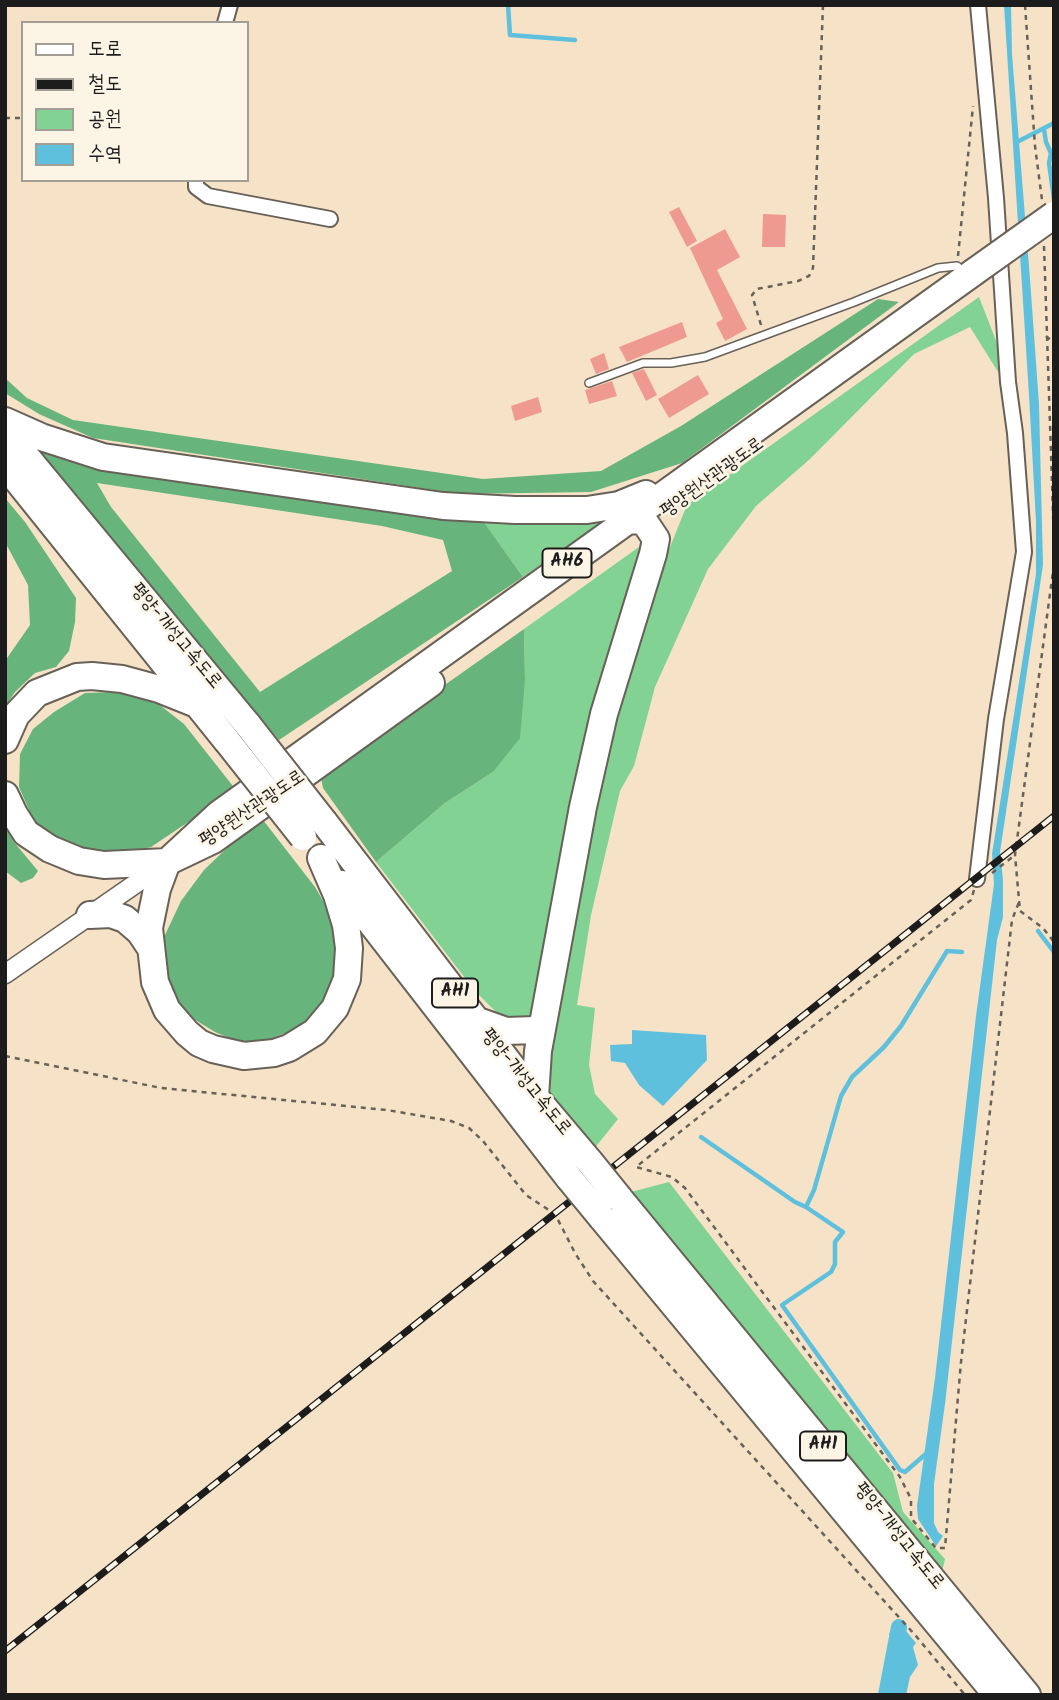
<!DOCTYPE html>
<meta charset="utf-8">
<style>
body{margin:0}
#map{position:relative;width:1059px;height:1700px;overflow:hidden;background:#f5e2c7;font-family:Kalam,"Poor Story",sans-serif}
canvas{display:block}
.frame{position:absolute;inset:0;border:7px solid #1c1c1c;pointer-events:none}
.legend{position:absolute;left:21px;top:21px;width:228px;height:161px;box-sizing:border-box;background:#fcf5e5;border:2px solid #a29e95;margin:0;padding:9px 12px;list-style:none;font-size:21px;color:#1c1c1c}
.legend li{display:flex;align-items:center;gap:14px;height:35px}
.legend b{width:35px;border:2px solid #a29e95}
</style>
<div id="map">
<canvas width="1059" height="1700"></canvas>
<div class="frame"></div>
<ul class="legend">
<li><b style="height:9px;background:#fff"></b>도로</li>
<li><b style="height:9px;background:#1c1c1c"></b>철도</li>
<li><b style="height:19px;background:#81d293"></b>공원</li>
<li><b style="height:19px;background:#5fc0dd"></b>수역</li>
</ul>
</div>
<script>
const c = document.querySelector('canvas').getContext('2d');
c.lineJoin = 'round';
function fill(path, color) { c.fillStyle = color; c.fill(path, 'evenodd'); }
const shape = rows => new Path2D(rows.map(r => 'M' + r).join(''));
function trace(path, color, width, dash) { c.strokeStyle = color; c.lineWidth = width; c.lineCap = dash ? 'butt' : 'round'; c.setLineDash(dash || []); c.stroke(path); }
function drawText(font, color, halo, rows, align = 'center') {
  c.font = font + ' Kalam,"Poor Story",sans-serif'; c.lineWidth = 5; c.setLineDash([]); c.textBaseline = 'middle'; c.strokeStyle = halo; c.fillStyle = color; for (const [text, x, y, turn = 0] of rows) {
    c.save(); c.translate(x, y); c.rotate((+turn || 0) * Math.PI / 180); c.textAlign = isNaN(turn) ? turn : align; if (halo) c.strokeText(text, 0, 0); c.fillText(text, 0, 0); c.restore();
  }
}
fill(shape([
 [979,297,1000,351,1000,375,970,327,914,354,810,459,756,506,708,569,655,687,634,766,620,791,591,915,577,1005,595,1008,589,1065,595,1094,618,1119,594,1149,550,1100,551,1030,615,706,649,599,687,505],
 [481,518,586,521,601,523,523,577],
 [639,547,644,549,536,1014,527,1021,514,1022,499,1015,475,991,376,862,445,803,493,772,525,679,524,629],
 [669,1182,893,1473,903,1512,945,1559,942,1572,631,1192]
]), '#81d293');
fill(shape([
 [878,299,899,302,682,463,591,492,460,494,93,438,39,414,5,393,5,378,27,398,73,420,483,479,601,471,681,426],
 [49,448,481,518,523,577,279,740,259,716,252,721,40,465,40,452],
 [97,483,382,526,443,540,452,571,260,692,111,507],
 [5,498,25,522,76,598,75,622,69,651,56,667,35,673,15,692,5,707,5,661,30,625,28,585,5,542],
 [524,629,525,679,520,738,493,772,445,803,376,862,323,788,320,773],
 [116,692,156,702,184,724,236,790,151,847,119,854,83,853,52,842,33,819,19,787,20,754,33,729,54,712,85,693],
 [263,820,315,887,336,923,341,959,329,995,308,1021,288,1032,257,1044,239,1042,215,1032,192,1018,176,1000,162,974,165,935,181,901,204,870,228,847],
 [5,826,14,842,38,871,33,878,21,883,5,871]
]), '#68b47d');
fill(shape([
 [1004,5,1011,5,1012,54,1030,279,1039,404,1043,565,1000,852,1003,880,1003,917,997,940,945,1404,934,1484,934,1523,938,1532,943,1536,936,1546,918,1519,917,1506,935,1378,976,1016,994,884,992,854,1036,574,1036,522,1029,395],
 [632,1030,706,1035,707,1060,663,1106,639,1085,625,1063,611,1061,610,1045,632,1044],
 [891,1631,902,1640,906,1631,916,1643,913,1647,918,1665,910,1677,906,1695,889,1695,899,1646,889,1634]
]), '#5fc0dd');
trace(shape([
 [508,5,510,35,575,40],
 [1044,129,1046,142,1051,153,1049,163,1054,199],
 [1017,142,1054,123],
 [1038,931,1054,952],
 [701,1137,795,1202,806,1207,843,1232,835,1242,835,1264,831,1272,782,1305,900,1470,905,1472,928,1452],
 [806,1207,814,1190,841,1096,852,1077,884,1047,901,1026,947,951,962,952]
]), '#5fc0dd', 4.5);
trace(shape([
 [886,1695,899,1627]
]), '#5fc0dd', 16);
fill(shape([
 [679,207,697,241,687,247,669,212],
 [763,214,786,215,785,247,762,247],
 [725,229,740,257,717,270,747,329,725,341,716,323,723,319,690,248],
 [682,322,687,337,627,362,619,347],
 [604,353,609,369,596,374,590,359],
 [644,369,657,395,646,401,632,373],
 [698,375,709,394,669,418,658,399],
 [612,381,617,396,589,404,585,390],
 [538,397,542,412,515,421,511,406]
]), '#ef9a90');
const service = shape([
 [589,383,643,363,671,363,705,357,854,302,938,268,957,266,965,273]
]);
const minor = shape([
 [225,23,230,5],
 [196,180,196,187,208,196,330,219],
 [977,879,996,719,1024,552,1015,433,1008,382,996,198,978,5]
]);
const tertiary = shape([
 [5,974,167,862]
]);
const motorway = shape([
 [5,421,41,437,103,457,443,506,515,510,587,510,619,505,646,494],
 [5,431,248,725],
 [5,465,227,741],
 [5,740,16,715,37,693,77,677,92,676,122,679,159,689,194,703],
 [5,795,14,814,26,833,50,849,79,861,104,865,167,862,213,840,431,683],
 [324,822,535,1097,590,1162],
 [321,858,337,895,346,925,349,948,347,979,335,1008,315,1032,289,1048,274,1053,244,1056,213,1049,199,1043,187,1033,167,1010,155,982,149,928,157,889,167,862,219,814,974,272],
 [341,884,569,1178],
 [90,915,111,914,125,919,140,932,150,947],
 [475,1020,506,1031,535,1030,543,1024],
 [535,1097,538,1051,583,807,604,714,653,554,656,539,644,521,627,520],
 [619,1198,1027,1695],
 [602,1218,997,1695]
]);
trace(service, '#686158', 10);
trace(minor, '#686158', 18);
trace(tertiary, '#686158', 21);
trace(motorway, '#686158', 30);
trace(shape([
 [1025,5,1035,146,1042,200],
 [5,118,23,118],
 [1044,246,1054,542],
 [958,256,973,106],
 [761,325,752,295,757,289,798,281,809,276,813,268,823,5],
 [1046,336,1054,343],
 [1054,564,1015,855,1020,911,1043,928,1054,942],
 [992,873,1015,855],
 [974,890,971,900,636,1167,672,1177,685,1188,900,1477,911,1499,911,1518,936,1548,945,1548,961,1362,1012,920,1019,902],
 [5,1056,161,1088,387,1110,451,1121,469,1128,483,1141,526,1195,555,1214,575,1253,593,1281,916,1636,965,1695]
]), '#686158', 2.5, [5, 5]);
trace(service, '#fff', 7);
trace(minor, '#fff', 14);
trace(tertiary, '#fff', 18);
trace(motorway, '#fff', 26);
const rail = shape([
 [5,1651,1054,816]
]);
trace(rail, '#1c1c1c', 7);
trace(rail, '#fcf5e5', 4.5, [13]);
const motorwayBridge = shape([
 [974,272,1054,215],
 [248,725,324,822],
 [227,741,303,837],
 [590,1162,619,1198],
 [569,1178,602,1218]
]);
trace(motorwayBridge, '#686158', 30, []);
trace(motorwayBridge, '#fff', 26);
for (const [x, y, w] of [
 [567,563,49],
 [455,993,46],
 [823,1446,46]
]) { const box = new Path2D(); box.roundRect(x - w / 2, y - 14.5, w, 29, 5); c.fillStyle = '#fcf5e5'; c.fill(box); trace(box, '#1c1c1c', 2); }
drawText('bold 18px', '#1c1c1c', null, [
 ["AH6",567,563],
 ["AH1",455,993],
 ["AH1",823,1446]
]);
drawText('19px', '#1c1c1c', '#fcf5e5', [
 ["평양원산관광도로",713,479,-36],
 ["평양-개성고속도로",175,637,50],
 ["평양원산관광도로",253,810,-34],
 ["평양-개성고속도로",525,1083,51],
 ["평양-개성고속도로",898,1537,51]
]);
</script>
